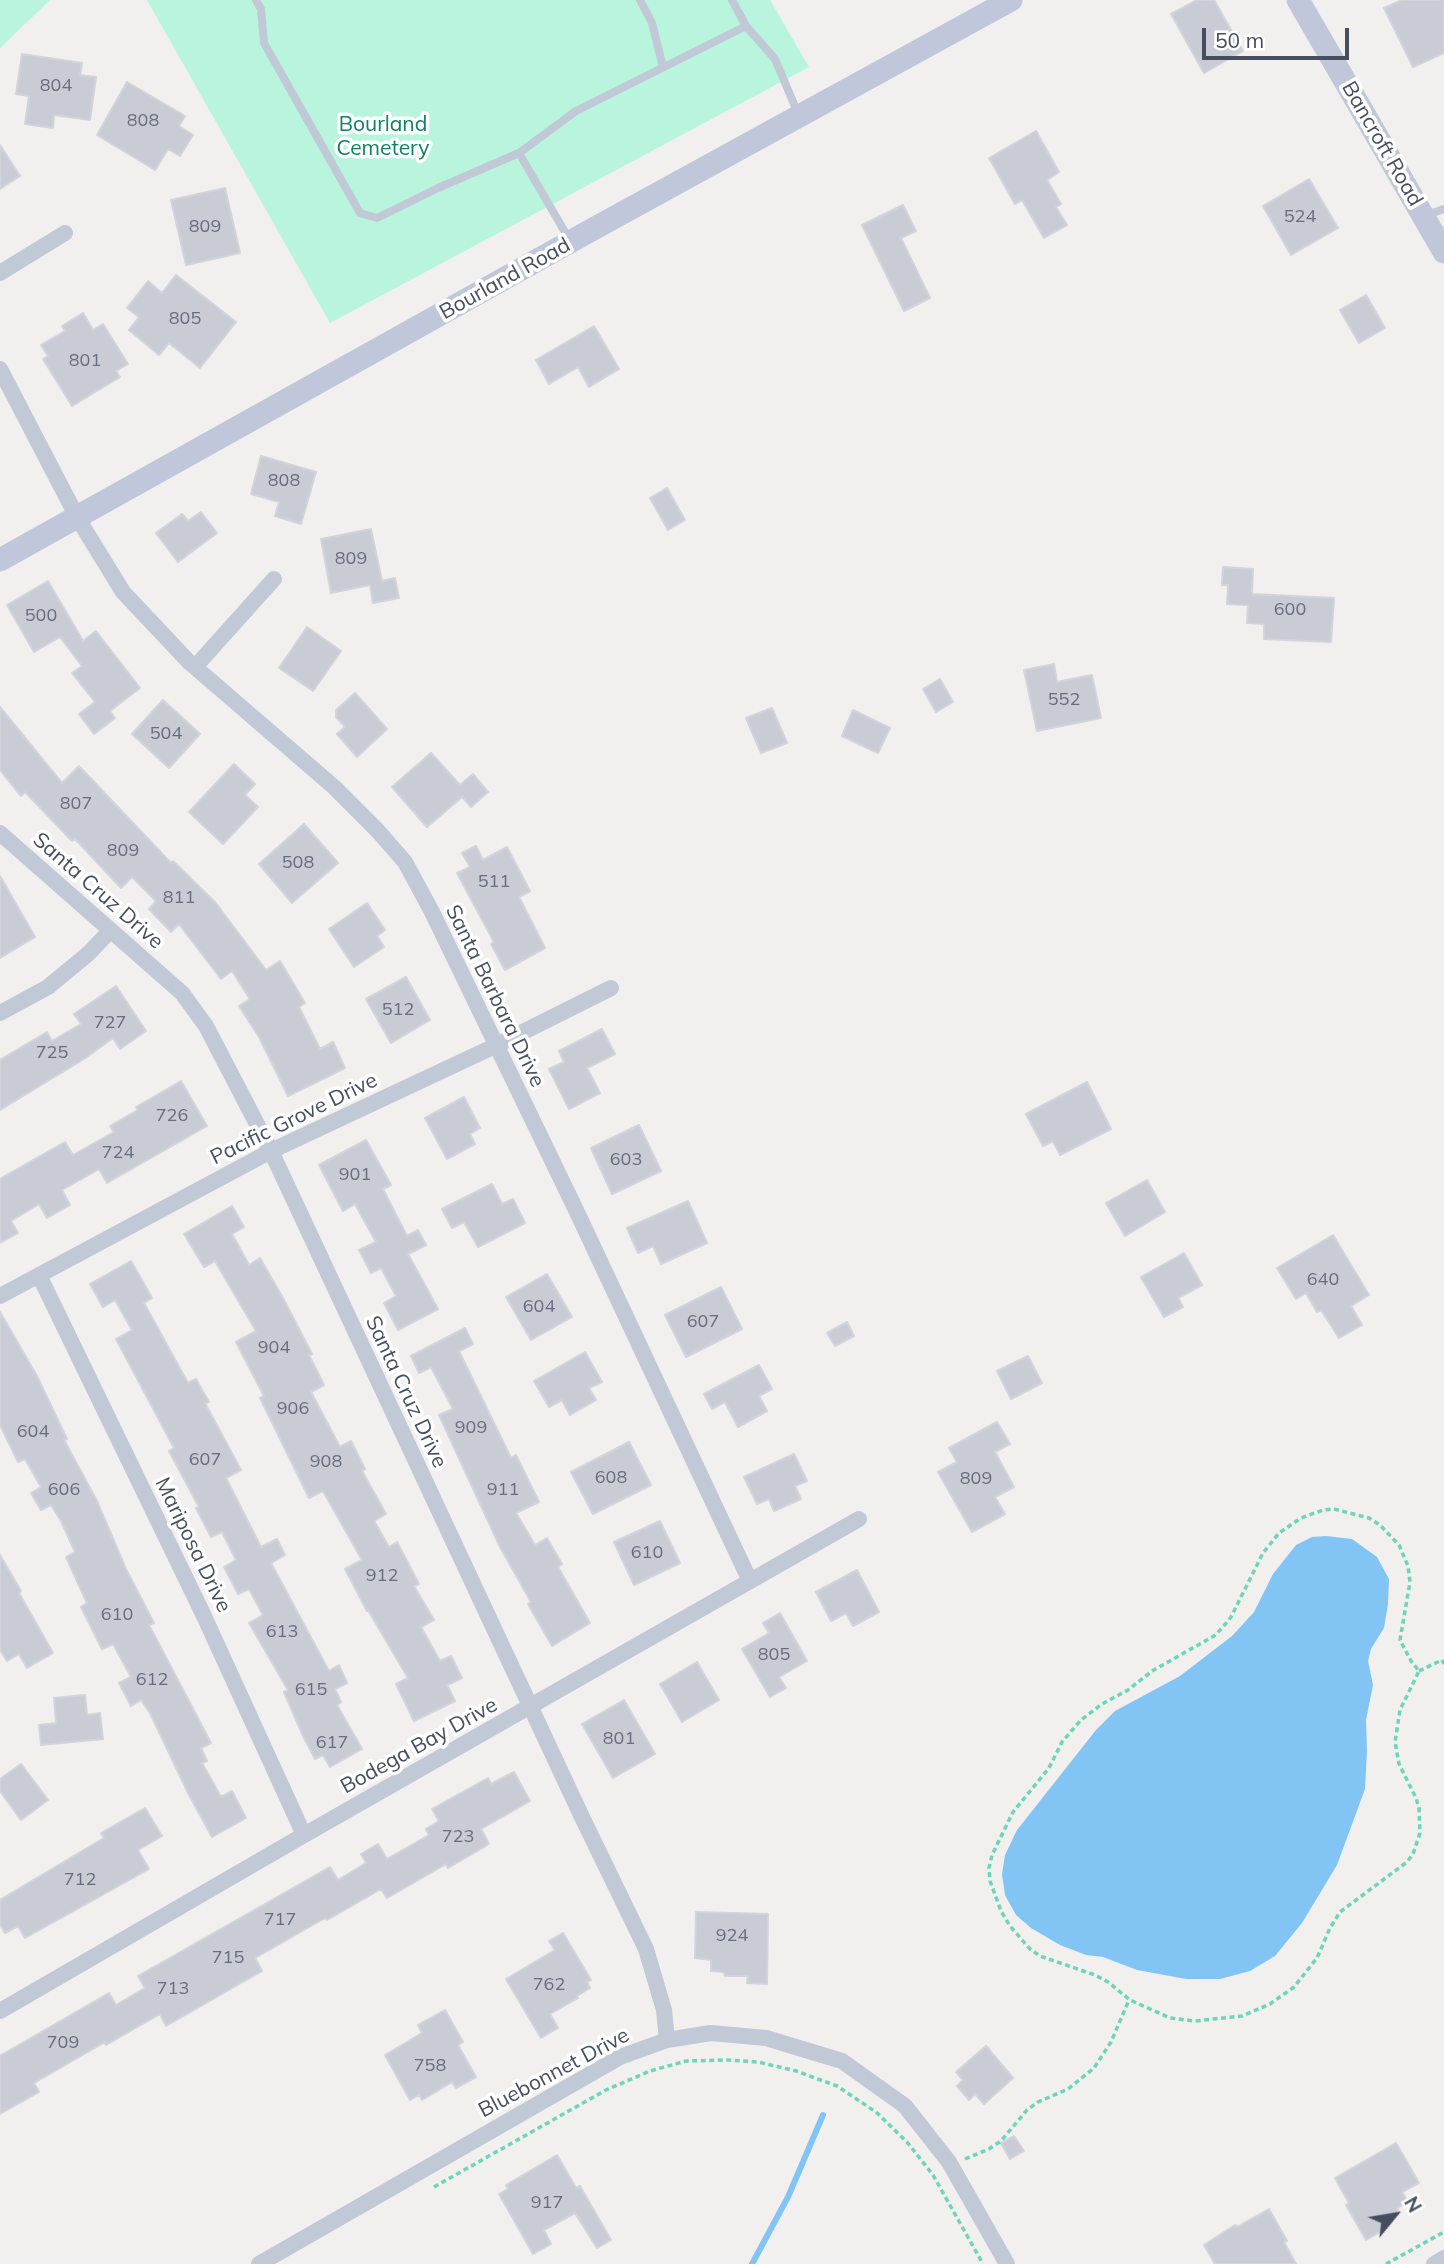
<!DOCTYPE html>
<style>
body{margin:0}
#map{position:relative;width:1444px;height:2264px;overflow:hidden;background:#f2efef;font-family:Mulish,sans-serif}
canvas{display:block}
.north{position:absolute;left:1360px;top:2180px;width:70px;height:70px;-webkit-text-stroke:5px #fff;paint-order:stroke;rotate:60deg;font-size:19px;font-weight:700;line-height:28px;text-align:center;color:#454d5f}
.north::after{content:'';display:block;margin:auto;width:24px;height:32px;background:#454d5f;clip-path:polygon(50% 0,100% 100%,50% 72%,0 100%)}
.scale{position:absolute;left:1202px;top:28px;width:147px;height:32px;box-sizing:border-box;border:4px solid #454d5f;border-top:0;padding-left:9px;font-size:21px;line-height:24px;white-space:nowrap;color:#454d5f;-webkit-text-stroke:5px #fff;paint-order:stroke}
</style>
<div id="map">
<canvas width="1444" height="2264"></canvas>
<div class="north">N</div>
<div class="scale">50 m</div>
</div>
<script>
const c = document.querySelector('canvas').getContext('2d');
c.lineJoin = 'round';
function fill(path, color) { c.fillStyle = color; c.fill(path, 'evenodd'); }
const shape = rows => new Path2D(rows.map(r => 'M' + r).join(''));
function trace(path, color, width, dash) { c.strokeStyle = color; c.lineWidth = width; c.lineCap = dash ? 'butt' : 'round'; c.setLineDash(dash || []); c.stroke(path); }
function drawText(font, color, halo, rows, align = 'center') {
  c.font = font + ' Mulish,sans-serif'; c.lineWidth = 7; c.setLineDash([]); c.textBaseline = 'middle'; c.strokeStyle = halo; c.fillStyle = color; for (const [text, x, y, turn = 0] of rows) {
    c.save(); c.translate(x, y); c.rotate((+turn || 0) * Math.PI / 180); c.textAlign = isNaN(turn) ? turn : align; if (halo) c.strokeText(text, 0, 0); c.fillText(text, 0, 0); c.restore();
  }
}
fill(shape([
 [0,0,50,0,0,48],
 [147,0,770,0,809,67,330,323]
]), '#b9f4dc');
fill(shape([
 [1326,1536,1352,1539,1377,1557,1389,1579,1388,1604,1384,1628,1371,1649,1368,1661,1373,1685,1366,1720,1367,1751,1365,1789,1337,1865,1302,1923,1275,1956,1250,1971,1220,1979,1186,1979,1137,1970,1103,1957,1086,1955,1060,1945,1031,1928,1016,1915,1005,1895,1002,1874,1005,1855,1017,1830,1096,1730,1115,1711,1180,1676,1232,1636,1254,1612,1273,1574,1296,1545,1312,1537]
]), '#82c5f5');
trace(shape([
 [752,2264,788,2197,823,2115]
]), '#82c5f5', 6);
const building = shape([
 [1197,0,1214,0,1243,51,1204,73,1171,14,1197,0],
 [1402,0,1444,0,1444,53,1413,67,1384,8,1402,0],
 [22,54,82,63,80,75,96,77,90,120,54,115,53,128,25,124,29,96,16,94,22,54],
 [127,82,185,116,179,126,193,135,180,156,168,149,155,170,97,135,127,82],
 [1036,131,1059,172,1047,180,1061,204,1056,207,1067,225,1044,238,1022,200,1015,204,989,158,1036,131],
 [0,145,20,176,0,189,0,145],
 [1309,179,1338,228,1291,255,1263,206,1309,179],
 [225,188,240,253,186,265,171,200,225,188],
 [903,205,916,231,901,238,930,298,904,311,862,225,903,205],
 [176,275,236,322,200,368,169,343,159,355,129,330,139,317,127,308,148,281,162,293,176,275],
 [1366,295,1385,328,1359,343,1340,310,1366,295],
 [83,313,93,330,103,324,128,364,116,371,120,377,72,406,43,359,48,356,41,345,65,331,62,326,83,313],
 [594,326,619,369,589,387,578,367,549,384,536,360,594,326],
 [261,456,316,472,301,524,275,516,279,502,251,494,261,456],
 [667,488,685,520,668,530,650,498,667,488],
 [201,512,217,533,178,562,156,533,182,514,188,521,201,512],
 [371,529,382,581,395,578,399,598,373,603,370,585,331,593,321,539,371,529],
 [1223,567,1253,569,1252,594,1334,598,1331,642,1264,639,1264,624,1247,623,1248,605,1227,604,1228,585,1222,585,1223,567],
 [48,581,83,641,96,631,140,688,110,711,115,718,94,734,79,714,95,702,72,673,82,666,60,637,34,652,7,605,48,581],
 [307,627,341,651,313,691,279,668,307,627],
 [1054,664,1057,682,1092,675,1101,718,1037,731,1024,670,1054,664],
 [940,679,953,702,936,712,923,689,940,679],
 [355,693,387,729,357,757,337,734,345,727,336,717,336,710,355,693],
 [163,700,200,734,169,768,132,734,163,700],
 [0,707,62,783,79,766,171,863,173,861,215,902,266,970,280,961,305,1003,299,1007,320,1049,333,1042,345,1068,288,1096,259,1037,239,1006,250,999,232,971,221,979,179,924,171,932,149,909,156,901,132,877,121,888,75,839,72,841,25,792,21,796,0,770,0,707],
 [772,708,787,743,761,753,746,718,772,708],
 [853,710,890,728,878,753,842,736,853,710],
 [431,753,460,785,473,774,488,792,471,807,462,797,427,827,392,787,431,753],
 [234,764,255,784,245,795,258,807,223,844,189,812,234,764],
 [304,824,338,863,292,903,259,864,304,824],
 [476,846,483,860,507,847,530,891,519,897,545,948,505,970,491,944,494,942,457,873,470,867,462,853,476,846],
 [0,876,35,937,0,958,0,876],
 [367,903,385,930,377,936,384,947,354,967,329,929,367,903],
 [406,977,430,1020,391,1043,366,999,406,977],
 [116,986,146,1031,120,1049,113,1038,84,1059,0,1110,0,1060,47,1032,52,1041,81,1024,74,1014,116,986],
 [602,1029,615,1054,587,1068,600,1093,569,1109,549,1069,564,1062,559,1051,602,1029],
 [181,1081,207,1126,107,1183,99,1169,62,1190,70,1205,47,1218,39,1204,11,1221,18,1233,0,1243,0,1179,65,1142,73,1155,114,1132,110,1126,138,1110,136,1107,181,1081],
 [1087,1082,1111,1129,1060,1155,1053,1141,1043,1146,1026,1114,1087,1082],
 [464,1097,480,1128,470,1134,475,1144,447,1159,425,1118,464,1097],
 [639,1125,661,1171,612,1194,591,1148,639,1125],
 [366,1140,391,1185,383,1189,407,1236,418,1230,426,1245,408,1254,438,1309,398,1330,384,1303,396,1296,381,1268,371,1273,359,1250,376,1242,355,1204,343,1211,319,1165,366,1140],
 [1147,1180,1165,1212,1125,1236,1106,1203,1147,1180],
 [492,1184,502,1204,513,1199,525,1223,478,1247,464,1222,452,1228,442,1209,492,1184],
 [688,1201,707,1243,661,1264,653,1246,638,1253,627,1228,688,1201],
 [232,1206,244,1227,232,1234,249,1265,260,1258,283,1298,312,1354,309,1355,324,1385,311,1392,340,1447,351,1441,365,1469,362,1471,386,1514,374,1521,389,1547,397,1542,419,1584,414,1586,434,1620,421,1627,440,1661,451,1656,462,1678,447,1685,455,1701,414,1721,396,1684,408,1678,368,1610,367,1611,345,1569,362,1560,323,1491,309,1498,260,1398,264,1396,236,1342,256,1331,215,1261,204,1267,184,1234,232,1206],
 [1333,1235,1369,1295,1351,1306,1362,1325,1339,1338,1321,1310,1317,1312,1306,1293,1296,1299,1277,1268,1333,1235],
 [1184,1253,1202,1285,1178,1298,1183,1307,1164,1317,1141,1277,1184,1253],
 [131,1261,152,1298,144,1303,188,1383,196,1379,209,1402,205,1403,241,1470,226,1478,261,1547,277,1539,285,1555,271,1563,329,1671,339,1665,347,1683,335,1689,341,1702,337,1705,362,1749,330,1767,323,1755,315,1759,303,1736,284,1692,288,1690,249,1623,263,1615,249,1589,238,1594,224,1567,236,1560,222,1532,211,1537,196,1508,199,1507,169,1451,174,1448,116,1339,132,1330,115,1300,103,1307,90,1284,131,1261],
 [547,1274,572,1317,531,1340,506,1297,547,1274],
 [721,1287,742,1329,686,1357,665,1315,721,1287],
 [0,1312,37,1376,67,1439,64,1440,97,1501,126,1569,154,1623,149,1625,211,1743,201,1748,207,1761,202,1763,221,1797,232,1791,246,1818,212,1837,189,1795,150,1713,141,1700,131,1706,119,1683,131,1677,113,1644,102,1649,81,1607,87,1603,66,1557,75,1552,61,1521,51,1505,41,1510,31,1493,41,1487,25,1459,18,1462,0,1425,0,1312],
 [847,1322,854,1336,835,1346,827,1333,847,1322],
 [465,1328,473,1344,459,1351,511,1458,516,1455,539,1502,516,1513,535,1545,547,1538,562,1564,558,1567,590,1623,552,1646,528,1604,531,1602,500,1547,439,1415,453,1409,431,1367,419,1373,411,1356,465,1328],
 [585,1352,602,1382,589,1388,596,1400,570,1415,562,1400,549,1407,534,1381,585,1352],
 [1028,1356,1042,1383,1011,1399,997,1371,1028,1356],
 [759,1365,772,1389,759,1396,767,1411,738,1427,725,1402,712,1409,704,1394,759,1365],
 [997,1422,1010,1444,995,1452,1014,1487,995,1497,1005,1514,972,1532,938,1472,957,1462,949,1448,997,1422],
 [629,1442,651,1485,593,1514,571,1472,629,1442],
 [794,1454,807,1481,795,1486,801,1499,774,1511,769,1499,757,1504,744,1477,794,1454],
 [660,1521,680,1563,634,1585,614,1542,660,1521],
 [0,1555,21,1591,19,1593,53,1653,27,1668,19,1654,7,1661,0,1650,0,1555],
 [857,1570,879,1612,853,1626,846,1613,831,1621,816,1592,857,1570],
 [780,1613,807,1661,779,1677,786,1688,770,1697,742,1649,769,1633,763,1623,780,1613],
 [697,1662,719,1700,682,1722,660,1684,697,1662],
 [85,1695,87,1715,100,1713,103,1739,41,1745,39,1725,56,1723,54,1698,85,1695],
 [624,1700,655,1754,613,1778,582,1724,624,1700],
 [21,1764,48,1800,21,1820,0,1791,0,1779,21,1764],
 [514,1772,530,1801,481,1829,489,1844,448,1868,446,1864,387,1898,381,1889,327,1920,325,1918,255,1958,262,1971,166,2026,160,2014,106,2045,105,2042,34,2083,39,2092,0,2114,0,2056,109,1993,116,2005,145,1988,138,1976,330,1867,338,1880,366,1863,361,1854,378,1844,387,1859,429,1835,426,1829,439,1821,432,1809,488,1778,491,1784,514,1772],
 [145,1808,162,1836,138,1850,149,1869,25,1938,18,1926,5,1933,0,1924,0,1900,104,1838,101,1833,145,1808],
 [696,1912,768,1914,767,1984,747,1983,748,1976,725,1976,724,1972,711,1971,711,1960,695,1958,696,1912],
 [563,1933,591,1980,587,1982,590,1988,577,1996,578,1998,550,2014,558,2028,541,2038,506,1979,555,1950,549,1941,563,1933],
 [445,2010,463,2042,458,2045,476,2077,456,2088,452,2082,422,2100,419,2095,410,2100,385,2055,422,2033,418,2025,445,2010],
 [986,2046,1013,2078,984,2104,975,2094,969,2100,957,2086,963,2080,956,2072,986,2046],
 [1014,2136,1024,2151,1010,2159,1001,2143,1014,2136],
 [1396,2143,1419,2183,1402,2192,1408,2202,1397,2208,1399,2212,1381,2222,1385,2229,1366,2240,1346,2205,1349,2203,1335,2178,1396,2143],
 [557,2155,576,2188,580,2186,611,2240,597,2248,575,2213,544,2230,551,2244,533,2254,499,2194,508,2189,506,2185,557,2155],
 [1269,2209,1287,2241,1284,2242,1296,2264,1215,2264,1204,2245,1235,2225,1237,2227,1269,2209]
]);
fill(building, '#caccd5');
trace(building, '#d2d3db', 2);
trace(shape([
 [1334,1509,1369,1518,1380,1525,1399,1545,1408,1566,1410,1582,1400,1640,1411,1661,1419,1671,1400,1710,1395,1742,1399,1764,1416,1798,1419,1808,1420,1833,1413,1854,1407,1862,1340,1912,1330,1928,1317,1958,1294,1987,1270,2004,1242,2016,1195,2021,1170,2018,1130,2000,1108,1982,1095,1975,1040,1956,1030,1949,1010,1926,1001,1911,990,1881,989,1868,992,1855,1013,1812,1049,1768,1062,1742,1081,1720,1102,1704,1128,1690,1152,1671,1214,1636,1223,1627,1231,1617,1263,1553,1279,1533,1301,1518,1323,1510,1334,1509],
 [1419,1671,1442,1660,1444,1664],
 [965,2159,989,2149,1001,2141,1027,2110,1038,2102,1068,2089,1094,2068,1111,2042,1129,2000],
 [434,2187,606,2090,650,2071,686,2061,727,2060,758,2062,796,2071,837,2086,876,2112,907,2142,933,2175,983,2264],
 [1386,2264,1444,2232]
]), '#6dd5b8', 3.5, [5, 3.5]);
trace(shape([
 [256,0,261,9,264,43,360,213,377,218,438,188,519,153],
 [640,0,652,23,663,67],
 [732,0,746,26],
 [1426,215,1444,209],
 [569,239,519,153,576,111,746,26,775,59,799,116]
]), '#c1c8d6', 8);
trace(shape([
 [0,273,65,233],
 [0,369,77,517,123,592,189,662,334,787,377,830,405,862,432,912,576,1210,750,1581],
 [195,667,274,579],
 [0,833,182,993,206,1026,271,1151,581,1815,646,1949,664,2010,667,2040],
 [0,1013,48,987,88,954,110,931],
 [39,1275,204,1616,304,1835],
 [0,1296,271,1151,495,1046,611,988],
 [0,2011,304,1835,859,1519],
 [259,2264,620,2057,667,2040,711,2033,766,2038,842,2061,905,2106,949,2162,1007,2264],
 [1434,2264,1444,2258]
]), '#c1c8d6', 16);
trace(shape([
 [1298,0,1444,252],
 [0,560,595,228,1011,0]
]), '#c0c7da', 23);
drawText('18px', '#666d7c', null, [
 ["804",56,86],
 ["808",143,121],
 ["524",1300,217],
 ["809",205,227],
 ["805",185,319],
 ["801",85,361],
 ["808",284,481],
 ["809",351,559],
 ["600",1290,610],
 ["500",41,616],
 ["552",1064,700],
 ["504",166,734],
 ["807",76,804],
 ["809",123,851],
 ["508",298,863],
 ["511",494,882],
 ["811",179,898],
 ["512",398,1010],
 ["727",110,1023],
 ["725",52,1053],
 ["726",172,1116],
 ["724",118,1153],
 ["603",626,1160],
 ["901",355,1175],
 ["640",1323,1280],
 ["604",539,1307],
 ["607",703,1322],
 ["904",274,1348],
 ["906",293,1409],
 ["909",471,1428],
 ["604",33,1432],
 ["607",205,1460],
 ["908",326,1462],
 ["608",611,1478],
 ["809",976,1479],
 ["606",64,1490],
 ["911",503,1490],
 ["610",647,1553],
 ["912",382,1576],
 ["610",117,1615],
 ["613",282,1632],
 ["805",774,1655],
 ["612",152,1680],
 ["615",311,1690],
 ["801",619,1739],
 ["617",332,1743],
 ["723",458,1837],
 ["712",80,1880],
 ["717",280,1920],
 ["924",732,1936],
 ["715",228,1958],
 ["762",549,1985],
 ["713",173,1989],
 ["709",63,2043],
 ["758",430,2066],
 ["917",547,2203]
]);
drawText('21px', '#0d8260', '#fff', [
 ["Bourland",383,125],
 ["Cemetery",383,149]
]);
drawText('21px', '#454d5f', '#fff', [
 ["Bancroft Road",1382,144,60],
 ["Bourland Road",505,279,-29],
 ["Santa Cruz Drive",98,891,41],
 ["Santa Barbara Drive",495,996,64],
 ["Pacific Grove Drive",294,1119,-26],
 ["Santa Cruz Drive",406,1392,65],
 ["Mariposa Drive",193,1545,64],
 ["Bodega Bay Drive",419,1746,-29],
 ["Bluebonnet Drive",554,2073,-28]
]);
</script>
